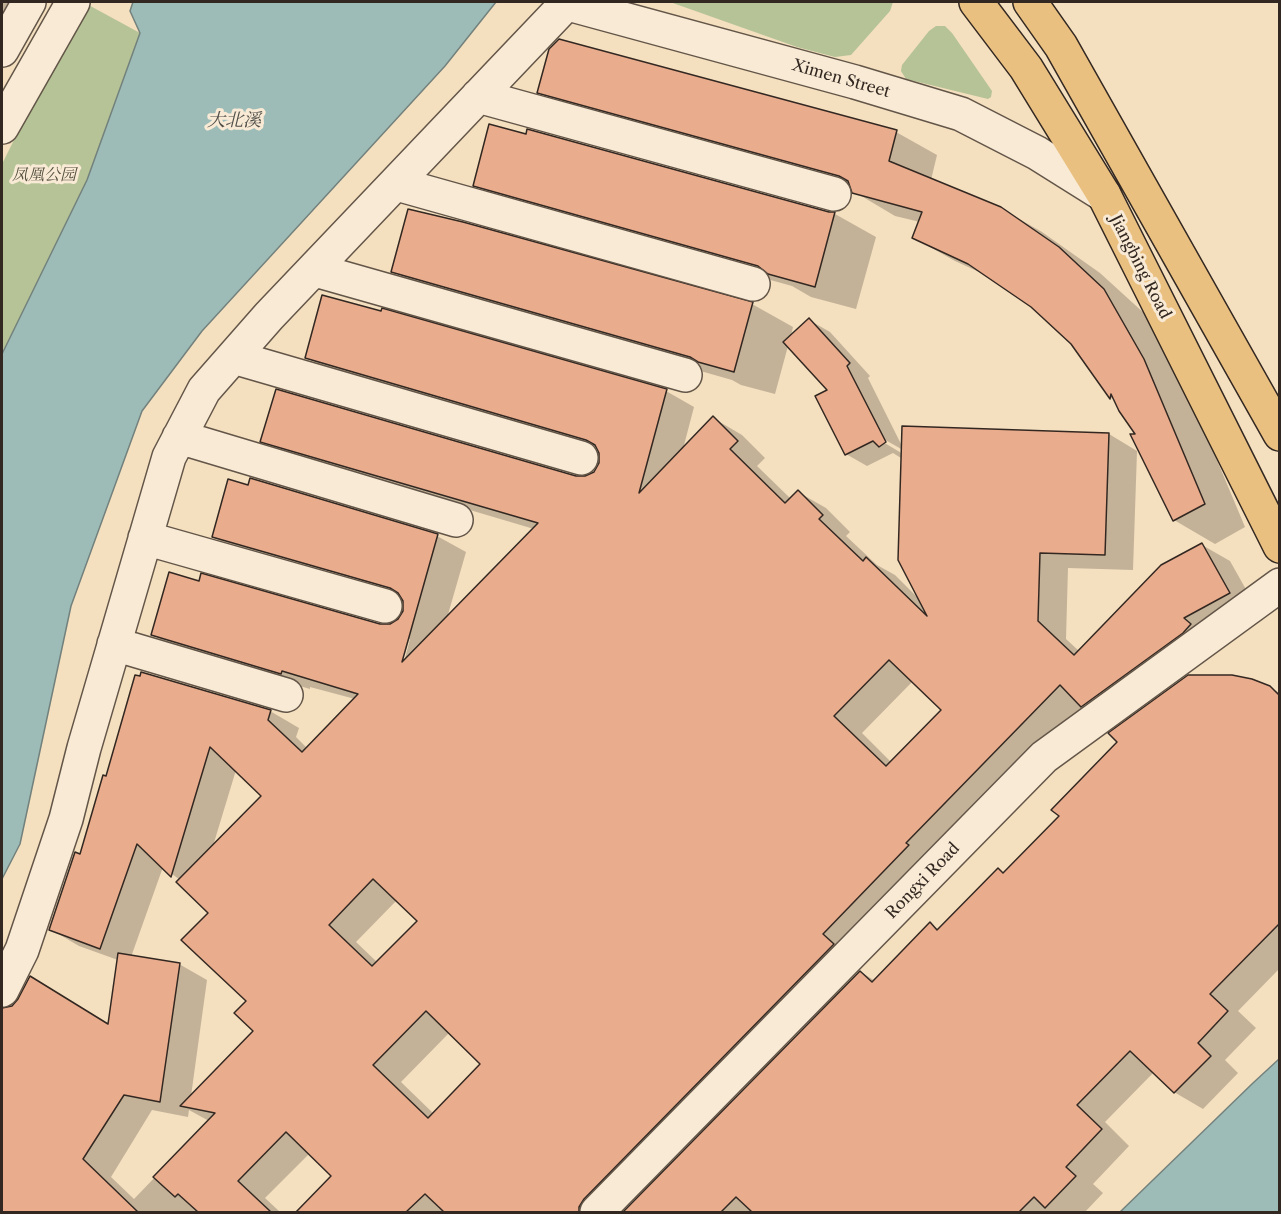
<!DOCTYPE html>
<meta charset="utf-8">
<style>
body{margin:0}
#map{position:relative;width:1281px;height:1214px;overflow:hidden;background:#f4dfbf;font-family:"Libre Caslon Text",serif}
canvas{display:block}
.frame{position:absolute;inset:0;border:3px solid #332821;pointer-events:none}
</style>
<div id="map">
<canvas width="1281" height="1214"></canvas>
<div class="frame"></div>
</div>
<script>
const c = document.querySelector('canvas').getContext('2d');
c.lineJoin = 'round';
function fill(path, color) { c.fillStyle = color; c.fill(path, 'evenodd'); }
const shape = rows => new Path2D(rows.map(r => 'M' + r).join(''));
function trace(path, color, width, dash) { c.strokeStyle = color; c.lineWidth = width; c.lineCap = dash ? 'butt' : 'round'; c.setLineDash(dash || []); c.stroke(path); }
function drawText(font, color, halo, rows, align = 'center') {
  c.font = font + ' "Libre Caslon Text","Noto Serif SC",serif'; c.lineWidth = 6; c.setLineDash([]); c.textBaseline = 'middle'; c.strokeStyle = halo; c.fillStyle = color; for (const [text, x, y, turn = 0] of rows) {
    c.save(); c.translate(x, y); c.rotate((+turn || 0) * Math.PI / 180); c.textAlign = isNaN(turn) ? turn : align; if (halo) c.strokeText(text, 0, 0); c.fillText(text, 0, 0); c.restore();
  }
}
fill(shape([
 [83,2,140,33,87,180,2,354,2,164],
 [670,2,893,2,890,11,851,55,835,57,797,47],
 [936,26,945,26,952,33,992,91,991,97,988,99,906,79,901,71,902,65,929,31]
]), '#b5c396');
const water = shape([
 [133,2,496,2,445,66,202,331,142,411,71,606,20,844,2,879,2,354,87,180,140,33,130,11,133,2],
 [1279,1059,1279,1212,1120,1212,1253,1083,1279,1059]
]);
fill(water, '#9dbcb8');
trace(water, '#73817c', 1.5);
fill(shape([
 [2,2,19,2,2,43],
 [539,92,896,132,937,155,931,180,1000,208,1042,232,1100,273,1145,314,1185,384,1245,527,1215,544,1174,520,1138,435,1115,400,1111,398,1072,343,1032,306,990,277,955,261,914,238,920,222,895,216,853,191,580,116],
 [475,185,835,214,876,237,856,309,811,297,792,286,515,209],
 [393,271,752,304,793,327,791,336,809,320,830,332,870,376,868,378,903,448,1109,434,1137,451,1133,570,1068,568,1066,639,1079,651,1202,545,1230,561,1257,609,1111,722,1083,706,934,860,614,1212,298,1212,333,1176,310,1153,265,1198,280,1212,2,1212,2,1168,39,1130,2,1107,2,1021,10,1008,20,999,109,1025,118,960,79,946,50,929,81,856,104,777,270,711,299,728,296,737,307,748,355,699,310,687,310,689,181,651,153,635,391,625,400,620,404,612,404,599,242,553,213,537,437,536,466,552,447,618,534,529,291,457,262,441,576,478,586,477,595,472,600,464,599,451,336,374,307,358,666,391,694,407,683,449,713,418,742,435,765,458,757,466,791,499,798,492,826,508,850,532,846,536,877,565,895,575,919,599,901,458,893,453,867,466,846,454,829,391,788,346,775,394,741,385,732,380,434,295],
 [880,437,903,450,903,454,878,439],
 [407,639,410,639,402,670,399,669],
 [913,681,943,710,892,763,862,733],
 [236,770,263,796,213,846],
 [163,867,180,880,210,913,248,1001,255,1031,191,1096,207,980,179,964,131,957],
 [397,900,419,921,378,963,356,942],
 [450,1032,482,1064,434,1114,401,1082],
 [152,1110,188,1117,189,1110,209,1121,134,1199,111,1177],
 [1270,688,1280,693,1280,968,1238,1011,1256,1028,1225,1060,1238,1073,1203,1109,1174,1092,1154,1072,1105,1122,1129,1146,1093,1184,1103,1193,1085,1212,625,1212,861,972,875,981,930,924,940,930,998,870,1005,874]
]), '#0003');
const building = shape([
 [559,39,897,130,889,161,1001,207,1059,247,1104,289,1144,359,1205,504,1173,521,1130,434,1135,434,1119,411,1111,394,1110,399,1071,344,1031,307,968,264,912,238,922,212,852,193,848,181,839,176,537,93,549,49,559,39],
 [489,124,526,134,527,129,829,212,835,212,815,287,768,274,758,266,473,186,489,124],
 [408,209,463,222,753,302,734,372,698,362,690,357,391,272,408,209],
 [322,295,381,311,382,308,667,389,639,493,713,416,738,441,730,449,785,503,798,490,823,515,819,519,863,561,866,557,927,616,898,560,902,426,1109,433,1105,555,1040,553,1038,621,1074,655,1161,565,1202,543,1230,593,1184,618,1191,624,1183,633,1081,707,1060,685,906,843,909,845,823,934,834,944,584,1199,579,1207,579,1212,444,1212,425,1194,406,1212,296,1212,331,1176,286,1132,238,1181,271,1212,198,1212,178,1194,175,1197,153,1177,215,1113,180,1106,253,1031,234,1013,246,1001,181,940,208,913,176,882,261,796,210,747,171,877,137,844,100,949,49,930,75,852,80,854,103,775,106,776,135,675,140,676,141,672,271,710,268,720,302,752,358,694,282,671,281,674,151,635,169,572,199,581,201,573,380,624,390,624,398,619,403,611,403,601,398,593,390,588,212,537,228,479,248,485,250,478,438,534,402,662,538,523,260,442,276,389,576,476,585,476,594,472,599,463,599,453,595,445,586,440,305,358,322,295],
 [889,660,941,710,886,766,834,716,889,660],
 [373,879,417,921,372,966,329,925,373,879],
 [426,1011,480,1064,428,1118,373,1065,426,1011],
 [809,318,850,363,847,366,886,442,879,447,873,441,845,455,815,396,827,390,783,342,809,318],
 [1188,675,1232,675,1252,679,1270,686,1280,696,1280,923,1210,994,1228,1011,1198,1043,1211,1056,1174,1093,1130,1051,1077,1105,1102,1129,1066,1167,1076,1176,1045,1208,1034,1197,1019,1212,752,1212,736,1197,721,1212,623,1212,860,971,872,982,930,922,937,930,998,868,1003,873,1059,816,1051,810,1117,742,1108,733,1188,675],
 [118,953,180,963,160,1102,124,1095,83,1159,138,1212,2,1212,2,1008,12,1006,18,999,30,976,108,1024,118,953]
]);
fill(building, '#e9ac8d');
trace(building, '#332821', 1.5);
const minor = shape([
 [478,96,834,194],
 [397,184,753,284],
 [315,270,685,375],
 [233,357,581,458],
 [179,437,456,520],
 [145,538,385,606],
 [114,644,286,695],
 [2,990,22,950,66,819,84,748,169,457,204,390,269,316,566,4],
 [597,1212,1044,757,1280,585]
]);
const tertiary = shape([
 [561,2,855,82,961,114,1037,153,1104,195],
 [2,50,29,2],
 [2,127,73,2]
]);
const primary = shape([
 [976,2,1026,68,1104,195,1280,546],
 [1030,2,1061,46,1280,434]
]);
trace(minor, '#635648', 36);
trace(tertiary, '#635648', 36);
trace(primary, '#332821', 36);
trace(minor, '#f8ead5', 33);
trace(tertiary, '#f8ead5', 33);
trace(primary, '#eac080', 33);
drawText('16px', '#332821', '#f8ead5', [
 ["Ximen Street",841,79,16],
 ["Jiangbing Road",1140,267,63],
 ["Rongxi Road",923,881,-46]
]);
drawText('italic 16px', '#544f3e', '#f8ead5', [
 ["凤凰公园",44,175]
]);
drawText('italic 18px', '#4e4d47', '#f8ead5', [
 ["大北溪",234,121]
]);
</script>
